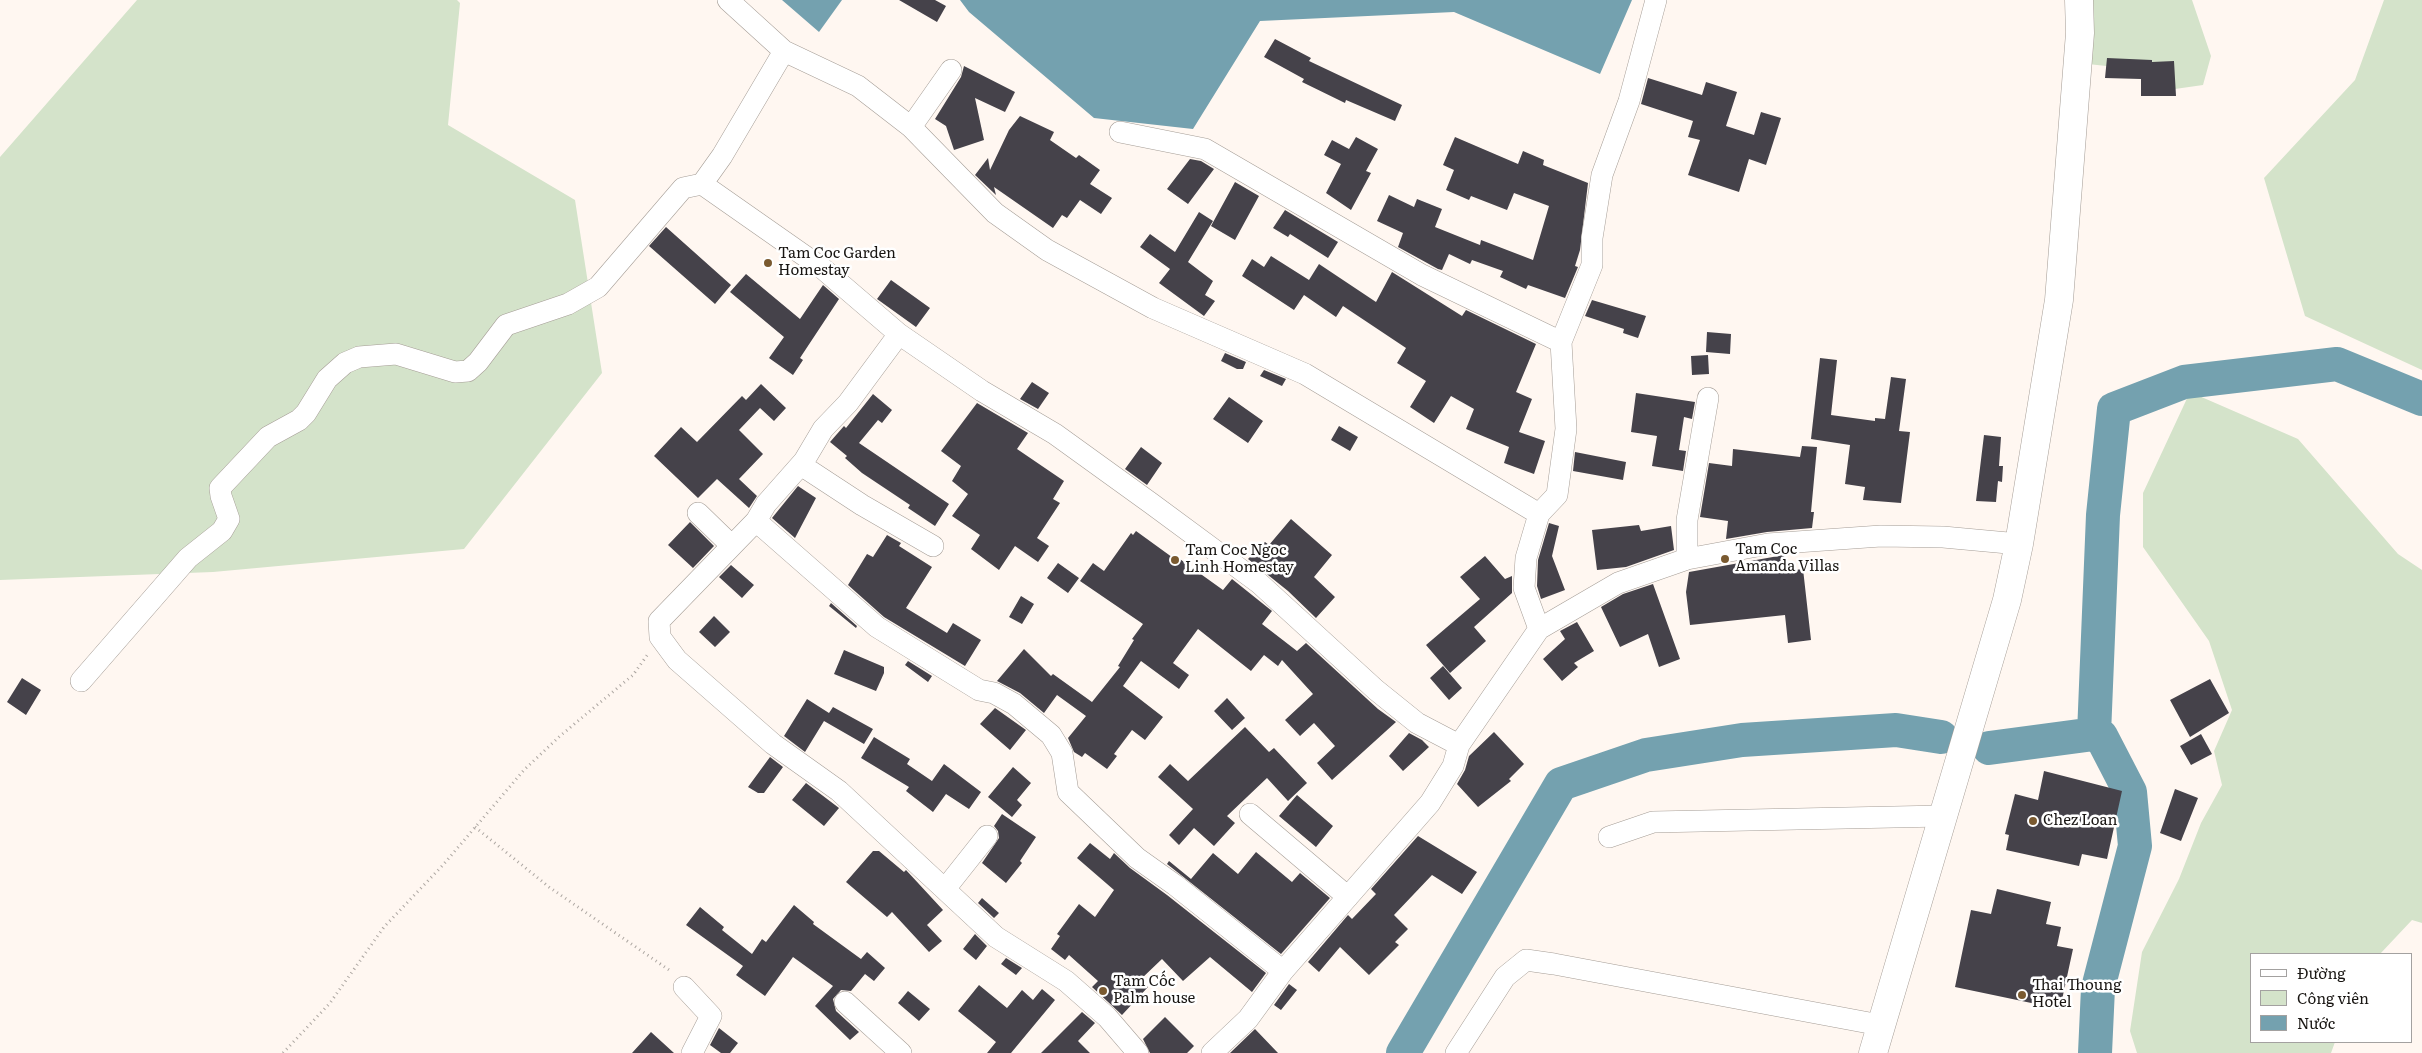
<!DOCTYPE html>
<meta charset="utf-8">
<style>
body{margin:0}
#map{position:relative;width:2422px;height:1053px;overflow:hidden;background:#fff7f1;font-family:Literata,serif}
canvas{display:block}
.legend{position:absolute;left:2250px;top:953px;width:162px;height:90px;box-sizing:border-box;background:#fff;border:1px solid #a3a1a0;margin:0;padding:6px 9px;list-style:none;font-size:15px;color:#181512}
.legend li{display:flex;align-items:center;gap:10px;height:25px}
.legend b{width:25px;border:1px solid #a3a1a0}
</style>
<div id="map">
<canvas width="2422" height="1053"></canvas>
<ul class="legend">
<li><b style="height:6px;background:#fff"></b>Đường</li>
<li><b style="height:14px;background:#d4e3ca"></b>Công viên</li>
<li><b style="height:14px;background:#74a1af"></b>Nước</li>
</ul>
</div>
<script>
const c = document.querySelector('canvas').getContext('2d');
c.lineJoin = 'round';
function fill(path, color) { c.fillStyle = color; c.fill(path, 'evenodd'); }
const shape = rows => new Path2D(rows.map(r => 'M' + r).join(''));
function trace(path, color, width, dash) { c.strokeStyle = color; c.lineWidth = width; c.lineCap = dash ? 'butt' : 'round'; c.setLineDash(dash || []); c.stroke(path); }
function drawText(font, color, halo, rows, align = 'center') {
  c.font = font + ' Literata,serif'; c.lineWidth = 5; c.setLineDash([]); c.textBaseline = 'middle'; c.strokeStyle = halo; c.fillStyle = color; for (const [text, x, y, turn = 0] of rows) {
    c.save(); c.translate(x, y); c.rotate((+turn || 0) * Math.PI / 180); c.textAlign = isNaN(turn) ? turn : align; if (halo) c.strokeText(text, 0, 0); c.fillText(text, 0, 0); c.restore();
  }
}
fill(shape([
 [137,0,457,0,460,3,448,125,575,200,602,373,464,549,213,572,0,580,0,157],
 [2087,0,2192,0,2211,56,2203,85,2175,89,2152,71,2088,64],
 [2384,0,2422,0,2422,370,2305,316,2264,178,2355,80],
 [2190,392,2298,439,2398,554,2422,570,2422,923,2412,920,2380,954,2251,954,2251,1042,2335,1042,2331,1053,2137,1053,2130,1031,2142,952,2179,879,2201,823,2222,785,2214,751,2232,710,2209,641,2143,547,2143,493]
]), '#d4e3ca');
fill(shape([
 [782,0,842,0,819,32],
 [960,0,1632,0,1600,74,1454,12,1260,21,1193,129,1094,118,969,12]
]), '#74a1af');
trace(shape([
 [2094,734,2101,736,2130,792,2135,846,2098,988,2095,1053],
 [1989,748,2094,734,2103,515,2114,409,2184,382,2337,364,2422,399],
 [1403,1053,1561,784,1646,755,1742,740,1896,730,1941,737]
]), '#74a1af', 34);
fill(shape([
 [899,0,935,0,946,6,937,22],
 [1275,39,1311,58,1309,61,1402,105,1395,121,1346,100,1345,103,1302,82,1304,79,1264,57],
 [2107,58,2152,60,2152,62,2174,61,2176,96,2141,96,2141,79,2105,78],
 [964,66,1015,92,1005,112,975,98,984,140,954,150,946,126,935,119,961,77],
 [1648,78,1702,95,1706,82,1737,92,1726,126,1754,135,1761,112,1781,118,1766,165,1749,159,1739,192,1688,175,1700,140,1688,137,1693,121,1641,104],
 [1020,116,1054,132,1050,140,1076,158,1079,155,1100,170,1090,184,1112,198,1101,214,1080,200,1067,218,1062,215,1053,228,994,187,996,195,975,175,988,158,990,170,1009,130],
 [1356,137,1378,149,1366,171,1371,173,1351,210,1326,193,1341,164,1324,155,1332,140,1349,149],
 [1455,137,1518,164,1523,151,1544,160,1543,165,1588,183,1580,250,1575,266,1578,267,1565,298,1528,285,1526,289,1500,277,1503,271,1472,260,1470,264,1449,254,1442,270,1438,269,1398,247,1403,233,1377,221,1389,195,1414,207,1417,199,1442,209,1435,227,1480,245,1481,240,1533,260,1549,206,1514,193,1507,210,1471,196,1469,200,1446,190,1454,170,1443,165],
 [1190,159,1201,161,1214,169,1188,204,1167,189],
 [1235,182,1259,196,1235,240,1211,226],
 [1285,210,1338,242,1328,258,1290,234,1288,237,1273,228],
 [1199,212,1213,221,1188,262,1213,281,1205,295,1215,301,1204,316,1159,283,1170,269,1140,247,1150,234,1175,252],
 [666,227,731,285,715,304,649,246],
 [1271,256,1309,280,1319,264,1376,302,1392,272,1462,316,1466,310,1536,344,1516,392,1532,399,1519,432,1545,441,1534,474,1504,463,1509,447,1466,429,1474,409,1451,396,1434,423,1410,407,1426,381,1397,363,1406,348,1343,306,1336,317,1304,295,1294,310,1242,276,1252,259,1264,267],
 [746,274,800,319,823,285,839,299,800,358,803,360,793,375,769,358,784,337,730,292],
 [891,280,930,308,916,327,877,299],
 [1592,300,1646,316,1638,338,1623,333,1624,329,1585,316],
 [1707,332,1731,334,1730,354,1706,352],
 [1225,353,1246,362,1243,369,1237,369,1221,361],
 [1708,355,1709,374,1692,375,1691,356],
 [1820,358,1837,360,1831,415,1875,421,1875,418,1885,419,1891,377,1906,379,1899,431,1910,432,1901,503,1863,500,1865,487,1845,484,1850,445,1811,439],
 [1264,370,1286,379,1282,386,1260,376],
 [1032,382,1049,393,1038,409,1020,399],
 [761,384,786,408,774,421,760,408,739,430,763,454,739,479,757,496,749,508,717,479,698,498,654,456,681,427,697,442,742,396,746,400],
 [1636,393,1695,402,1692,419,1684,417,1679,450,1686,451,1683,471,1652,466,1657,436,1631,432],
 [873,394,892,410,882,423,878,420,859,443,949,504,935,526,908,508,910,505,862,473,845,458,847,456,830,442,844,426,846,428],
 [1229,397,1263,421,1248,443,1213,419],
 [977,403,1028,433,1017,449,1064,481,1053,499,1060,503,1037,538,1049,546,1038,562,1015,546,999,570,971,549,980,535,952,516,968,494,952,481,961,466,941,451],
 [1339,426,1358,437,1350,451,1331,440],
 [1984,435,2001,437,1999,466,2003,466,2002,482,1998,481,1996,502,1976,501],
 [1802,446,1817,447,1811,512,1814,512,1812,528,1767,532,1726,539,1728,521,1700,517,1709,463,1732,466,1733,449,1800,457],
 [1141,447,1162,463,1147,485,1125,469],
 [1575,452,1626,462,1623,480,1573,471],
 [798,486,816,498,795,538,772,518],
 [1291,519,1332,555,1314,577,1335,597,1316,618,1288,591,1248,559,1265,542,1269,545],
 [690,522,714,546,693,568,668,545],
 [1549,523,1559,526,1552,556,1565,590,1541,599,1537,586,1538,560],
 [1639,525,1641,531,1671,526,1674,550,1626,567,1597,570,1592,530],
 [1136,531,1176,560,1177,557,1223,590,1232,579,1272,611,1262,624,1297,651,1306,643,1378,709,1396,722,1332,780,1317,763,1335,746,1314,723,1300,736,1285,720,1313,694,1282,660,1278,666,1264,655,1251,671,1198,629,1173,663,1189,675,1179,689,1141,661,1123,686,1163,717,1145,740,1132,730,1114,754,1117,756,1107,769,1085,753,1082,757,1074,752,1068,738,1086,716,1057,695,1044,713,1020,693,997,681,1024,649,1051,676,1053,674,1092,702,1120,667,1118,666,1134,640,1132,639,1143,624,1080,581,1093,563,1104,571,1131,533,1133,535],
 [887,535,901,543,899,546,932,567,906,608,947,633,953,623,981,640,965,666,884,617,848,585,867,554,873,557],
 [1784,555,1786,571,1803,569,1811,640,1788,643,1785,615,1690,625,1686,592,1689,572],
 [1485,556,1505,579,1512,576,1512,593,1474,627,1486,641,1450,673,1426,645,1480,599,1460,577],
 [1058,563,1079,578,1068,593,1047,578],
 [731,565,754,585,742,598,719,577],
 [1653,584,1680,659,1659,667,1648,634,1620,647,1601,607,1623,594],
 [1021,596,1034,604,1022,624,1009,617],
 [831,603,857,626,856,628,829,606],
 [714,616,730,632,715,647,699,632],
 [1577,622,1594,651,1574,663,1578,667,1562,681,1543,659,1565,639,1560,631],
 [844,650,884,667,884,673,876,691,834,674],
 [908,661,932,676,928,682,905,665],
 [1443,666,1462,688,1449,700,1430,678],
 [22,678,41,690,26,715,7,702],
 [2210,679,2229,713,2190,737,2170,700],
 [1227,698,1245,718,1232,730,1214,711],
 [807,699,829,713,833,707,873,729,864,744,824,721,805,752,784,736],
 [995,708,1026,730,1010,750,980,724],
 [1245,727,1269,752,1274,748,1307,783,1288,801,1267,778,1227,816,1235,823,1214,846,1194,828,1179,845,1169,835,1193,809,1158,777,1170,764,1188,781],
 [1494,732,1524,764,1509,779,1511,781,1478,807,1457,784,1465,770,1469,756],
 [1409,733,1422,740,1429,747,1403,771,1389,756],
 [2201,734,2212,754,2191,765,2180,746],
 [874,737,910,759,907,764,932,781,944,764,981,792,969,809,946,794,933,812,906,791,909,787,861,758],
 [770,757,783,767,764,793,758,793,748,787],
 [1013,767,1031,783,1017,800,1022,805,1012,817,988,797],
 [2044,771,2122,791,2107,859,2082,854,2079,866,2006,850,2009,835,2005,834,2015,794,2038,800],
 [806,783,839,808,824,826,792,800],
 [2175,789,2198,798,2181,841,2160,833],
 [1297,795,1333,826,1316,847,1279,816],
 [1002,814,1036,837,1020,861,1022,863,1006,883,982,863,999,838,998,831,994,826],
 [1418,836,1477,872,1462,894,1432,875,1394,915,1408,929,1395,942,1399,945,1369,975,1340,947,1319,972,1308,962,1348,915,1352,919,1376,894,1371,889],
 [1090,843,1110,859,1114,853,1130,868,1167,895,1266,973,1252,992,1210,957,1183,981,1162,959,1140,980,1148,987,1122,1015,1092,987,1098,981,1069,955,1065,960,1051,949,1060,936,1057,934,1079,904,1095,917,1114,890,1077,858],
 [873,851,879,851,904,872,906,870,943,910,927,925,942,941,929,952,892,912,887,917,846,882],
 [1256,852,1292,882,1300,873,1330,898,1281,954,1167,864,1169,861,1191,879,1213,853,1238,874],
 [1997,889,2051,902,2046,924,2061,927,2057,946,2073,949,2060,1009,1955,987,1971,910,1991,914],
 [982,898,999,913,994,918,978,903],
 [794,905,814,922,813,924,861,959,867,952,885,968,874,981,865,974,851,991,841,990,833,999,836,1011,859,1032,850,1040,815,1006,833,986,793,957,765,996,736,975,743,966,686,925,700,907,724,927,722,930,752,954,762,939,766,942],
 [975,934,987,946,976,960,963,949],
 [1006,958,1022,968,1016,975,1001,964],
 [1289,984,1297,990,1281,1010,1274,1005],
 [979,985,1007,1008,1022,990,1033,1000,1042,989,1055,1000,1011,1053,987,1053,996,1042,958,1011],
 [908,991,930,1009,919,1021,898,1003],
 [1082,1012,1095,1023,1078,1041,1090,1053,1041,1053],
 [1165,1017,1194,1046,1187,1053,1150,1053,1143,1039],
 [719,1028,738,1043,730,1053,721,1053,710,1045],
 [1255,1029,1278,1053,1230,1053],
 [651,1032,674,1053,632,1053]
]), '#45424a');
const street = shape([
 [784,51,858,86,911,127],
 [951,70,911,127,995,213,1047,250,1153,308,1305,374,1539,514],
 [1120,132,1205,149,1422,275,1561,342],
 [702,184,822,268,899,334],
 [801,465,862,505,933,546],
 [698,513,731,545],
 [756,521,877,627,979,690,994,693,1014,704,1051,735,1062,753,1068,792,1137,858,1175,885,1283,971],
 [1687,559,1687,520,1708,398],
 [1539,629,1524,588,1526,558,1539,514,1557,495,1566,429,1561,342,1592,265,1592,238,1602,175,1629,101,1656,0],
 [81,681,188,558,222,531,229,519,221,496,220,488,268,437,299,420,306,413,327,379,345,363,359,357,396,354,455,372,468,371,478,362,506,325,568,304,598,287,683,188,702,184,722,156,784,51,728,0],
 [1250,814,1348,897],
 [1609,837,1653,822,1942,816],
 [945,889,987,836],
 [684,987,711,1016,692,1053],
 [845,1002,901,1053],
 [1138,1053,1107,1017,1066,981,996,937,839,791,773,744,677,660,660,637,659,621,756,521,766,504,804,461,823,429,848,403,899,334,982,391,1055,434,1152,504,1259,583,1376,690,1417,723,1459,745],
 [1212,1053,1248,1019,1283,971,1430,803,1453,766,1459,745,1539,629,1618,583,1687,559,1768,544,1881,536,1943,537,2019,544],
 [1456,1053,1505,977,1526,960,1554,964,1880,1025]
]);
const secondary = shape([
 [1873,1053,2007,600,2019,544,2059,300,2080,33,2079,0]
]);
trace(street, '#a59d96', 22);
trace(secondary, '#a59d96', 29);
trace(shape([
 [475,827,549,887,672,972],
 [283,1053,330,1003,384,927,443,865,524,770,560,736,633,675,648,654]
]), '#ada7a2', 3, [1, 4]);
trace(street, '#fff', 21);
trace(secondary, '#fff', 28);
for (const [x, y, r, color] of [
 [768,263,5,"#7a5a30"],
 [1725,559,5,"#7a5a30"],
 [1175,560,5,"#7a5a30"],
 [2033,821,5,"#7a5a30"],
 [1103,991,5,"#7a5a30"],
 [2022,995,5,"#7a5a30"]
]) { const dot = new Path2D(); dot.arc(x, y, r, 0, 2 * Math.PI); c.fillStyle = color; c.fill(dot); trace(dot, '#fff', 2); }
drawText('15px', '#181512', '#fff', [
 ["Tam Coc Garden",778,254],
 ["Homestay",778,271],
 ["Tam Coc",1735,550],
 ["Amanda Villas",1735,567],
 ["Tam Coc Ngoc",1185,551],
 ["Linh Homestay",1185,568],
 ["Chez Loan",2043,821],
 ["Tam Cốc",1113,982],
 ["Palm house",1113,999],
 ["Thai Thoung",2032,986],
 ["Hotel",2032,1003]
], 'left');
</script>
